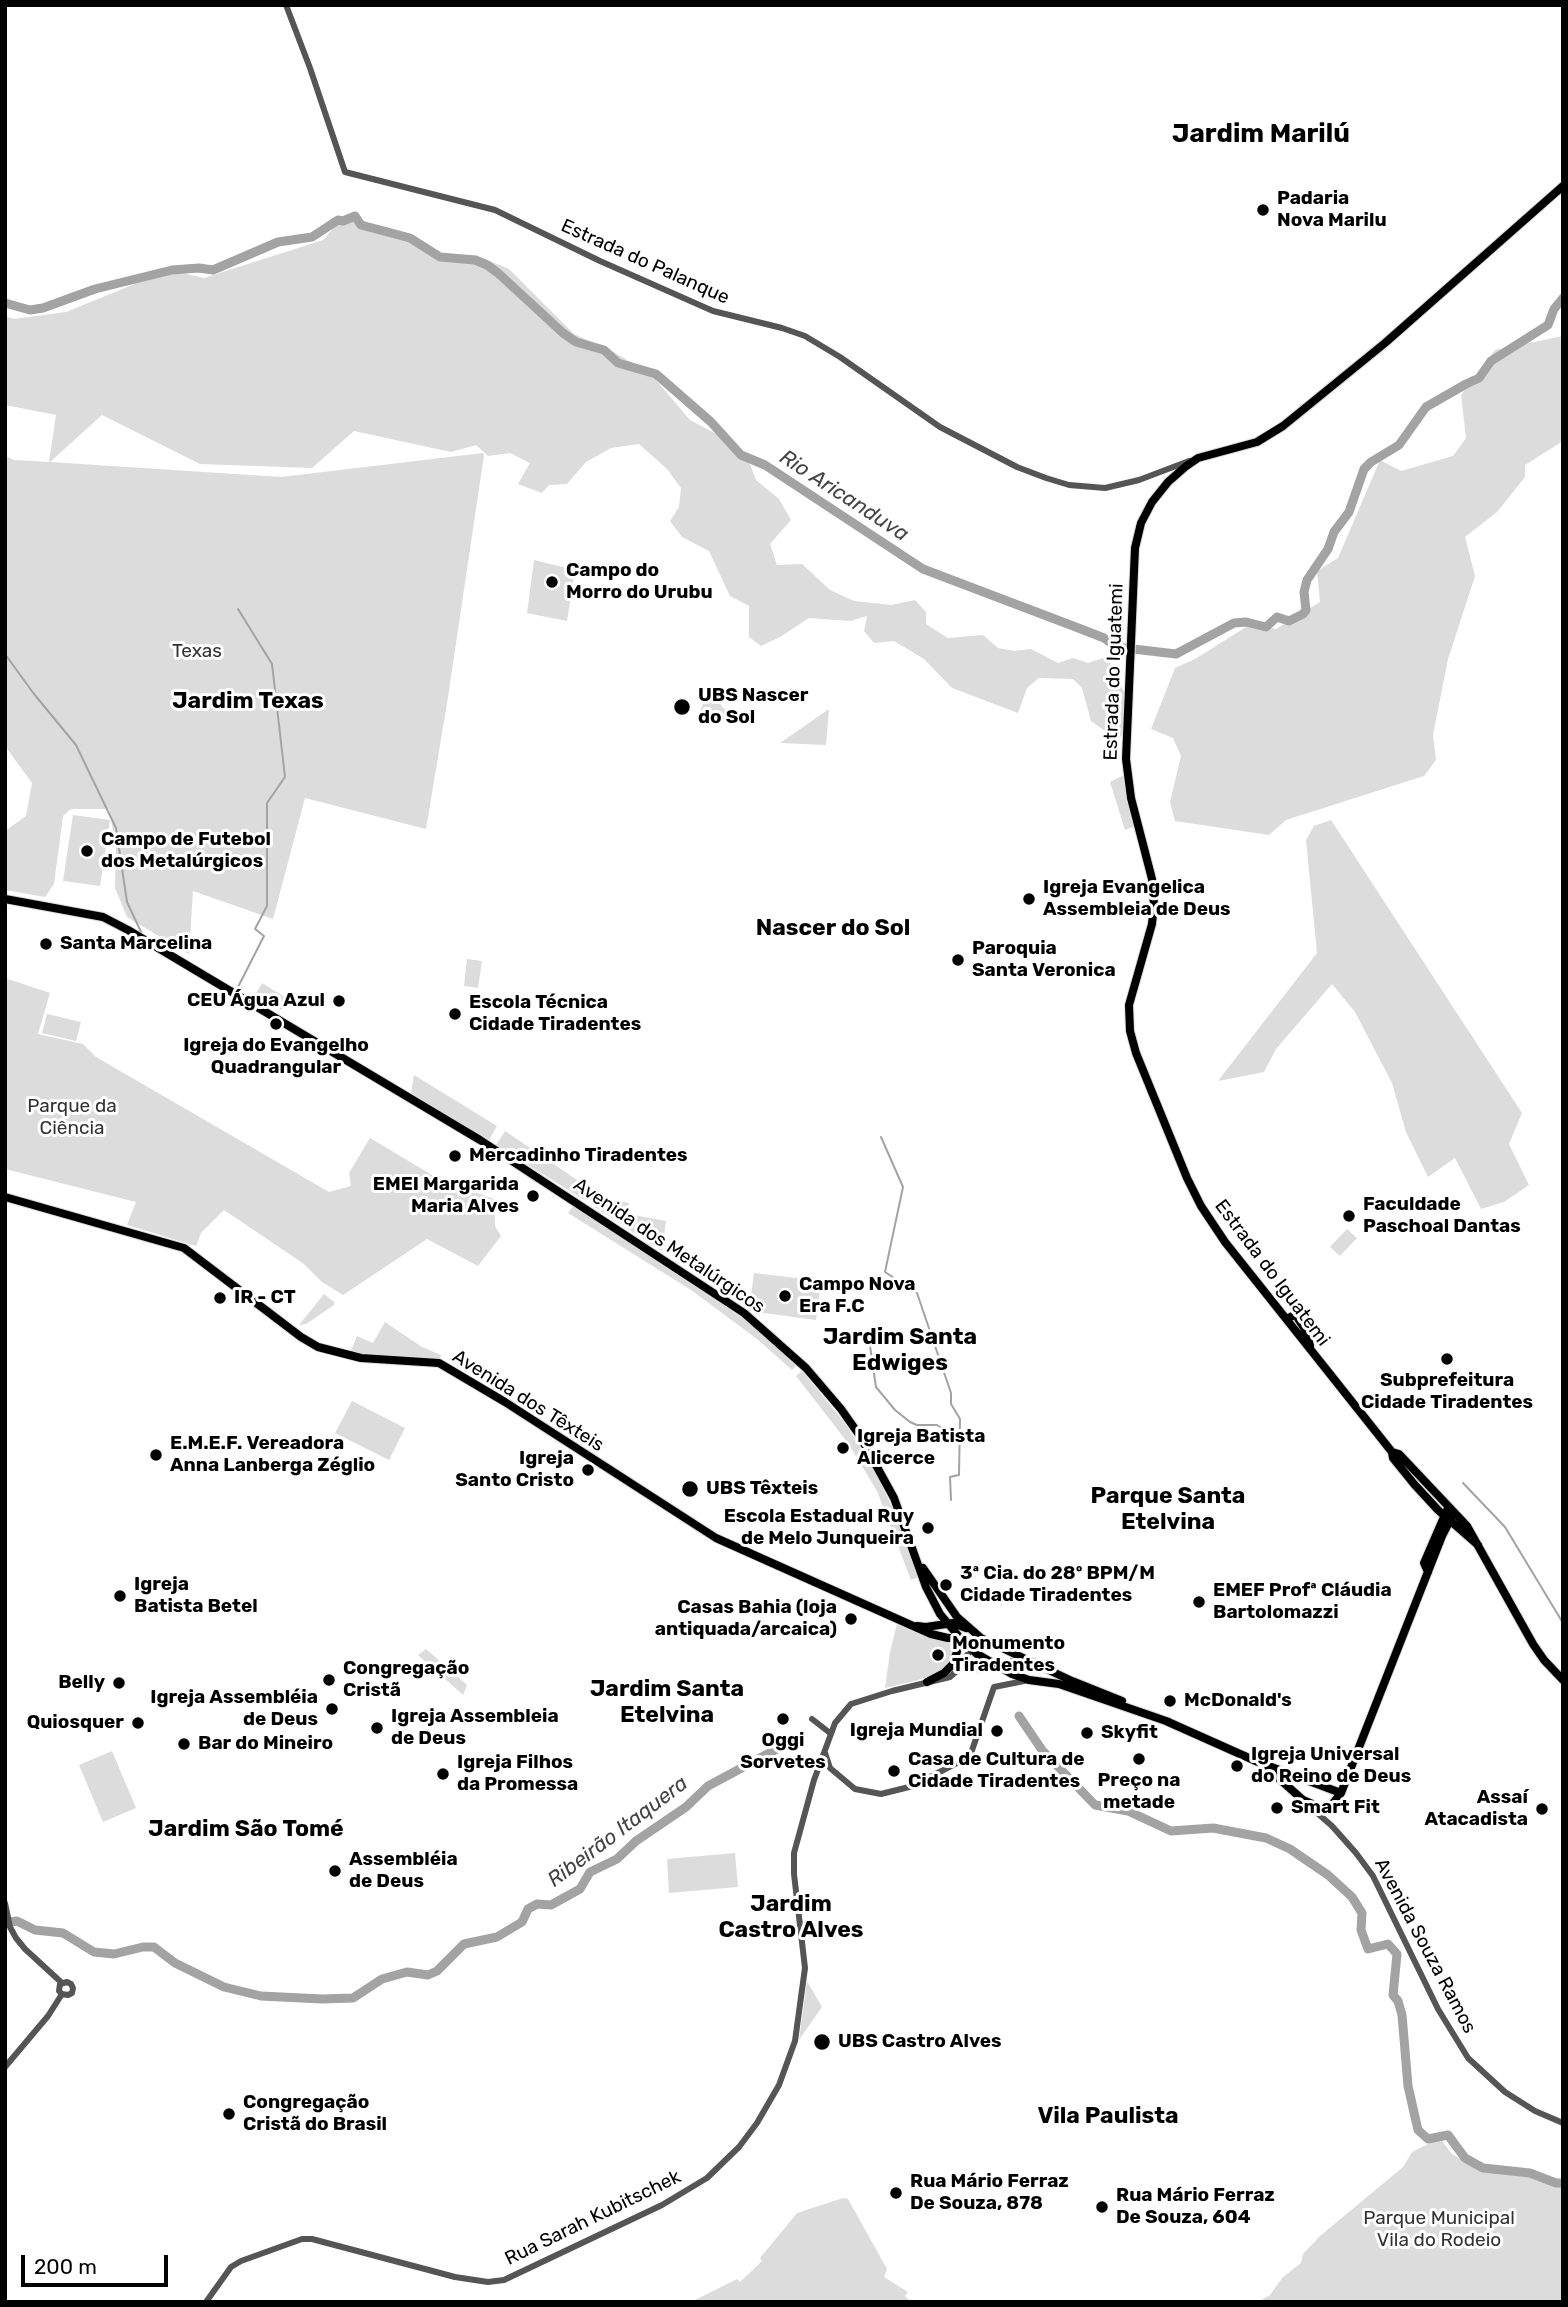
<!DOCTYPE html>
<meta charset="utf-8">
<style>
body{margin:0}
#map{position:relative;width:1568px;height:2307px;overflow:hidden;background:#fff;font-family:Rubik,sans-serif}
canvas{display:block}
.frame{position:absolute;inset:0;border:7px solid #000;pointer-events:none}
.scale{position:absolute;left:21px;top:2255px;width:147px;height:32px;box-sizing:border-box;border:4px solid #000;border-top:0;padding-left:9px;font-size:21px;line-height:24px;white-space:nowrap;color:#000;-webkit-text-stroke:5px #fff;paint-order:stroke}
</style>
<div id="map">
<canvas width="1568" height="2307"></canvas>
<div class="frame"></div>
<div class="scale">200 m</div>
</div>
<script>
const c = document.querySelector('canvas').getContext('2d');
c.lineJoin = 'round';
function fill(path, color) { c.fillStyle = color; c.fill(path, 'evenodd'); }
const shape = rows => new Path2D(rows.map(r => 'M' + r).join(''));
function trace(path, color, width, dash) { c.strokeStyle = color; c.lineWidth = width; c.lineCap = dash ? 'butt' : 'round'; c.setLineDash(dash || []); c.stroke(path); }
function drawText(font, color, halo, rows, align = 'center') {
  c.font = font + ' Rubik,sans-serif'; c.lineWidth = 6; c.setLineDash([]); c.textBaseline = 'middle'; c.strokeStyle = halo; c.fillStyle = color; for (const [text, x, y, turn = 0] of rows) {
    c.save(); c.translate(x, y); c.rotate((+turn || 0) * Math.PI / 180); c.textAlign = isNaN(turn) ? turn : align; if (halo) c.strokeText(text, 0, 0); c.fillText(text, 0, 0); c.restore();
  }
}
fill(shape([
 [355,216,382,231,404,232,445,257,476,255,509,269,574,334,610,350,650,373,690,420,720,436,748,459,756,480,779,499,791,520,770,544,777,565,802,564,830,590,854,601,891,605,915,600,926,612,926,624,948,638,983,635,998,648,1014,651,1031,649,1058,663,1073,658,1088,663,1103,658,1114,666,1125,695,1123,734,1114,743,1105,731,1091,721,1082,688,1073,679,1039,678,1027,688,1018,713,952,688,924,659,894,641,874,643,864,631,867,616,851,621,809,618,780,637,761,646,749,637,749,606,730,596,709,551,682,537,670,521,679,507,681,488,667,469,639,444,611,448,586,462,567,484,549,485,542,493,518,484,530,463,510,453,488,456,476,445,451,452,354,431,312,468,200,464,102,415,50,462,281,477,483,453,484,455,448,697,426,829,305,798,273,919,193,891,189,954,127,917,115,888,116,846,109,809,71,809,63,816,54,884,45,897,5,890,5,831,26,816,32,783,5,746,5,456,14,460,49,462,56,415,5,405,5,316,14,319,66,312,169,270,204,278,323,240,343,217],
 [1563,336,1563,441,1525,465,1525,477,1497,512,1465,537,1475,576,1448,659,1433,735,1436,760,1424,776,1286,820,1269,835,1175,821,1170,802,1181,756,1173,738,1151,729,1175,668,1195,659,1251,624,1276,629,1320,602,1317,571,1338,558,1380,460,1401,471,1453,456,1466,438,1461,395,1495,350],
 [534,560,575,570,567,621,527,613],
 [708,692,720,704,731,717,698,716],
 [829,709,826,745,780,743],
 [1126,774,1137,825,1125,830,1110,782],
 [73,815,110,820,100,886,63,881],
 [1331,820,1522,1113,1509,1144,1529,1185,1504,1202,1481,1209,1455,1158,1428,1177,1406,1132,1392,1083,1355,1012,1332,984,1276,1049,1264,1072,1218,1081,1317,953,1306,840,1314,826],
 [467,959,482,961,478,988,464,986],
 [5,978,50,993,38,1034,83,1044,96,1057,329,1192,351,1186,349,1173,370,1138,437,1178,494,1199,495,1226,501,1236,478,1266,427,1239,343,1295,322,1282,304,1264,224,1210,201,1233,196,1246,127,1225,136,1202,5,1169],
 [262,983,288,999,281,1010,255,995],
 [47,1014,81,1022,76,1041,42,1033],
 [414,1075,497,1126,488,1142,411,1093],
 [505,1131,589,1188,586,1201,496,1145],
 [596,1197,629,1203,628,1214,666,1221,662,1251,595,1207],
 [573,1206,750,1323,797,1365,792,1370,757,1339,691,1290,568,1213],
 [1347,1229,1357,1238,1340,1256,1330,1247],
 [754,1273,821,1281,816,1320,749,1311],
 [324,1294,334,1302,334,1305,306,1324,299,1325],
 [385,1322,422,1347,441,1355,439,1361,350,1353,357,1336,373,1343],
 [802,1371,844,1422,871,1464,897,1517,919,1577,911,1580,877,1491,848,1443,796,1376],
 [352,1401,405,1428,389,1460,335,1433],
 [897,1624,924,1636,954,1643,956,1650,952,1661,938,1673,915,1681,885,1688,890,1652],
 [426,1649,467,1685,463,1695,418,1655],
 [112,1751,136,1808,103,1822,79,1765],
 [735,1853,738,1887,669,1893,667,1859],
 [807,1981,822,2007,799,2040],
 [1440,2138,1451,2153,1476,2169,1493,2173,1516,2172,1563,2187,1563,2302,1258,2302,1270,2295,1283,2277,1301,2263,1303,2254,1320,2236,1403,2167,1412,2152],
 [843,2198,848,2199,887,2269,884,2277,908,2292,905,2296,911,2302,691,2302,737,2279,740,2282,762,2261,760,2258,797,2213]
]), '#dcdcdc');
trace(shape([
 [5,654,34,694,76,745,116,828,127,902,142,934],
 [237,989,264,936,255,929,267,906,267,803,285,777,272,664,238,609],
 [881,1137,903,1187,885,1272,917,1293,951,1393,951,1404,960,1419,959,1475,950,1477,951,1500],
 [870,1346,876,1387,895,1410,910,1422,917,1425,937,1425,961,1440],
 [1463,1483,1505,1527,1563,1623]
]), '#a3a3a3', 2);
trace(shape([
 [5,303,30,310,43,308,95,289,172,270,199,268,213,270,278,242,312,237,338,220,343,221,355,216,361,225,410,238,440,257,475,260,487,265,498,273,563,333,576,342,604,350,618,363,656,374,711,422,741,455,765,465,923,569,1081,629,1104,638,1116,647,1176,654,1234,623,1246,622,1266,627,1277,617,1289,621,1303,614,1306,610,1304,592,1307,580,1328,549,1334,532,1349,512,1364,469,1371,462,1399,445,1426,407,1466,384,1479,378,1491,361,1548,325,1554,309,1563,298],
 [1019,1716,1042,1750,1095,1805,1128,1811,1171,1831,1213,1828,1266,1838,1290,1849,1328,1875,1352,1897,1362,1913,1361,1930,1368,1949,1388,1944,1397,1954,1393,1995,1398,2001,1402,2015,1408,2086,1418,2130,1428,2139,1448,2135,1465,2158,1483,2168,1530,2173,1556,2183,1563,2183],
 [5,1923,17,1921,35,1930,63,1933,94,1952,114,1954,143,1947,154,1947,175,1963,224,1987,261,1996,322,1999,353,1998,382,1979,407,1972,428,1975,437,1971,464,1944,497,1937,522,1922,528,1909,537,1904,551,1905,580,1889,590,1872,617,1859,636,1841,686,1807,708,1786,790,1742]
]), '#a3a3a3', 9);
const major = shape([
 [5,899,103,917,128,930,480,1140,744,1313,806,1368,841,1409,860,1436,894,1498,926,1587,940,1614,961,1639,977,1654,1012,1674,1029,1680,1059,1684,1169,1722],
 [5,1197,184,1248,301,1337,318,1347,361,1358,439,1363,505,1402,716,1538,931,1634,948,1638,959,1638],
 [1287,1319,1294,1315,1297,1317,1307,1333,1310,1346],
 [1392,1452,1399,1454,1467,1526,1533,1644,1544,1660,1563,1680],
 [1478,1545,1438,1510,1414,1484,1393,1458,1392,1452,1225,1242,1201,1206,1187,1178,1136,1053,1130,1031,1129,1005,1152,924,1154,905,1152,879,1131,798,1126,759,1135,548,1141,523,1152,502,1168,482,1185,467,1198,458,1257,442,1283,426,1385,343,1563,186],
 [923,1568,957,1617,981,1638,1072,1681,1122,1701],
 [1428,1572,1424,1563,1447,1510],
 [917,1626,926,1627,953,1623,966,1628],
 [966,1658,972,1666,981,1669,1025,1660],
 [927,1682,944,1673,953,1664,961,1639],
 [1166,1721,1258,1762,1341,1793],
 [1266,1767,1303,1800,1324,1809,1331,1806,1341,1793,1442,1536,1454,1513]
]);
trace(major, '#dbdbdb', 10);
trace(shape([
 [286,5,310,68,345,172,495,210,600,261,713,311,782,328,805,336,840,357,940,427,1017,467,1046,478,1069,485,1105,488,1139,480,1189,461],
 [812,1719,830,1733],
 [825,1753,830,1768,855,1789,881,1794,913,1786,970,1756,994,1687,1029,1680],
 [1307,1804,1332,1826,1356,1853,1373,1876,1438,2009,1468,2058,1505,2092,1535,2111,1563,2123],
 [5,1903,10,1927,16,1938,25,1949,62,1983],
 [5,2067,48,2016,62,1994,59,1991,60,1984,67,1982,71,1984,73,1988,72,1993,68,1995,62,1994],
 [206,2302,231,2267,241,2261,302,2239,312,2239,455,2277,488,2282,504,2280,662,2205,707,2178,739,2147,757,2123,779,2085,795,2041,805,1968,794,1874,794,1853,814,1780,835,1723,851,1704,892,1691,950,1677,959,1669,971,1649]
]), '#555', 6);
trace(major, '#000', 8);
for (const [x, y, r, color] of [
 [1263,210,7,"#000"],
 [552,582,7,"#000"],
 [682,707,9,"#000"],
 [87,851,7,"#000"],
 [1029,899,7,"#000"],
 [46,944,7,"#000"],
 [958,960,7,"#000"],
 [339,1001,7,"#000"],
 [455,1014,7,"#000"],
 [276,1024,7,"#000"],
 [455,1156,7,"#000"],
 [533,1196,7,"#000"],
 [1349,1216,7,"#000"],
 [785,1296,7,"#000"],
 [220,1298,7,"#000"],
 [1447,1359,7,"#000"],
 [843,1448,7,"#000"],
 [156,1455,7,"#000"],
 [588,1470,7,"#000"],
 [690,1489,9,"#000"],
 [928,1528,7,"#000"],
 [946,1585,7,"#000"],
 [120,1596,7,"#000"],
 [1199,1602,7,"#000"],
 [851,1619,7,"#000"],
 [938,1655,7,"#000"],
 [329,1680,7,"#000"],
 [119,1683,7,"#000"],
 [1170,1701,7,"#000"],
 [332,1709,7,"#000"],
 [783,1719,7,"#000"],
 [138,1723,7,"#000"],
 [377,1728,7,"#000"],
 [997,1731,7,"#000"],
 [1087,1733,7,"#000"],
 [184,1744,7,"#000"],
 [1139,1759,7,"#000"],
 [1237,1766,7,"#000"],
 [894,1771,7,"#000"],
 [443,1774,7,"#000"],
 [1277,1808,7,"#000"],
 [1542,1809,7,"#000"],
 [335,1871,7,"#000"],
 [822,2042,9,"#000"],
 [229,2114,7,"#000"],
 [896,2193,7,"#000"],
 [1102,2207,7,"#000"]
]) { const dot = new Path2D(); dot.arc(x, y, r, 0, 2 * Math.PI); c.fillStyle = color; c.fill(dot); trace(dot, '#fff', 2.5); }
drawText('bold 19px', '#000', '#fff', [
 ["Padaria",1277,199],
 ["Nova Marilu",1277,221],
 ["Campo do",566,571],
 ["Morro do Urubu",566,593],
 ["UBS Nascer",698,696],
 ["do Sol",698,718],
 ["Campo de Futebol",101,840],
 ["dos Metalúrgicos",101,862],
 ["Igreja Evangelica",1043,888],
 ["Assembleia de Deus",1043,910],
 ["Santa Marcelina",60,944],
 ["Paroquia",972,949],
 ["Santa Veronica",972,971],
 ["CEU Água Azul",325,1001,"right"],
 ["Escola Técnica",469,1003],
 ["Cidade Tiradentes",469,1025],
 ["Igreja do Evangelho",276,1046,"center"],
 ["Quadrangular",276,1068,"center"],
 ["Mercadinho Tiradentes",469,1156],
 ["EMEI Margarida",519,1185,"right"],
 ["Maria Alves",519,1207,"right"],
 ["Faculdade",1363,1205],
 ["Paschoal Dantas",1363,1227],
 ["Campo Nova",799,1285],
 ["Era F.C",799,1307],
 ["IR - CT",234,1298],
 ["Subprefeitura",1447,1381,"center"],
 ["Cidade Tiradentes",1447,1403,"center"],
 ["Igreja Batista",857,1437],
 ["Alicerce",857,1459],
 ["E.M.E.F. Vereadora",170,1444],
 ["Anna Lanberga Zéglio",170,1466],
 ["Igreja",574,1459,"right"],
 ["Santo Cristo",574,1481,"right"],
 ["UBS Têxteis",706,1489],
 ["Escola Estadual Ruy",914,1517,"right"],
 ["de Melo Junqueira",914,1539,"right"],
 ["3ª Cia. do 28º BPM/M",960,1574],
 ["Cidade Tiradentes",960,1596],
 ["Igreja",134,1585],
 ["Batista Betel",134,1607],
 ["EMEF Profª Cláudia",1213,1591],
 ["Bartolomazzi",1213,1613],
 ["Casas Bahia (loja",837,1608,"right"],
 ["antiquada/arcaica)",837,1630,"right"],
 ["Monumento",952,1644],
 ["Tiradentes",952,1666],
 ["Congregação",343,1669],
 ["Cristã",343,1691],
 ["Belly",105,1683,"right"],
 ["Igreja Assembléia",318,1698,"right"],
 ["de Deus",318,1720,"right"],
 ["McDonald's",1184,1701],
 ["Igreja Assembleia",391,1717],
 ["de Deus",391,1739],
 ["Quiosquer",124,1723,"right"],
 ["Igreja Mundial",983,1731,"right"],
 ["Skyfit",1101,1733],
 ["Oggi",783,1741,"center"],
 ["Sorvetes",783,1763,"center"],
 ["Bar do Mineiro",198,1744],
 ["Igreja Universal",1251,1755],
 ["do Reino de Deus",1251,1777],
 ["Casa de Cultura de",908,1760],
 ["Cidade Tiradentes",908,1782],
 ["Igreja Filhos",457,1763],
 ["da Promessa",457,1785],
 ["Preço na",1139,1781,"center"],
 ["metade",1139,1803,"center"],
 ["Assaí",1528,1798,"right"],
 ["Atacadista",1528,1820,"right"],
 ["Smart Fit",1291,1808],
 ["Assembléia",349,1860],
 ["de Deus",349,1882],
 ["UBS Castro Alves",838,2042],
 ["Congregação",243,2103],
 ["Cristã do Brasil",243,2125],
 ["Rua Mário Ferraz",910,2182],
 ["De Souza, 878",910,2204],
 ["Rua Mário Ferraz",1116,2196],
 ["De Souza, 604",1116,2218]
], 'left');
drawText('19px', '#000', '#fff', [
 ["Estrada do Palanque",645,262,24],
 ["Estrada do Iguatemi",1114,672,-88],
 ["Avenida dos Metalúrgicos",669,1246,34],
 ["Estrada do Iguatemi",1272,1273,53],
 ["Avenida dos Têxteis",528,1401,32],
 ["Avenida Souza Ramos",1425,1946,62],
 ["Rua Sarah Kubitschek",593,2218,-26]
]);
drawText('19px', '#333', '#fff', [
 ["Texas",197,652],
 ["Parque da",72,1107],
 ["Ciência",72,1129],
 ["Parque Municipal",1439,2219],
 ["Vila do Rodeio",1439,2241]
]);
drawText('italic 21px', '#444', '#fff', [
 ["Rio Aricanduva",844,496,33],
 ["Ribeirão Itaquera",618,1832,-37]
]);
drawText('bold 23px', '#000', '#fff', [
 ["Jardim Texas",248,701],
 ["Nascer do Sol",833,928],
 ["Jardim Santa",900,1337],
 ["Edwiges",900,1363],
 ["Parque Santa",1168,1496],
 ["Etelvina",1168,1522],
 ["Jardim Santa",667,1689],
 ["Etelvina",667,1715],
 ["Jardim São Tomé",246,1829],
 ["Jardim",791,1904],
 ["Castro Alves",791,1930],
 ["Vila Paulista",1108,2116]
]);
drawText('bold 26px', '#000', '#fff', [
 ["Jardim Marilú",1261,134]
]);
</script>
